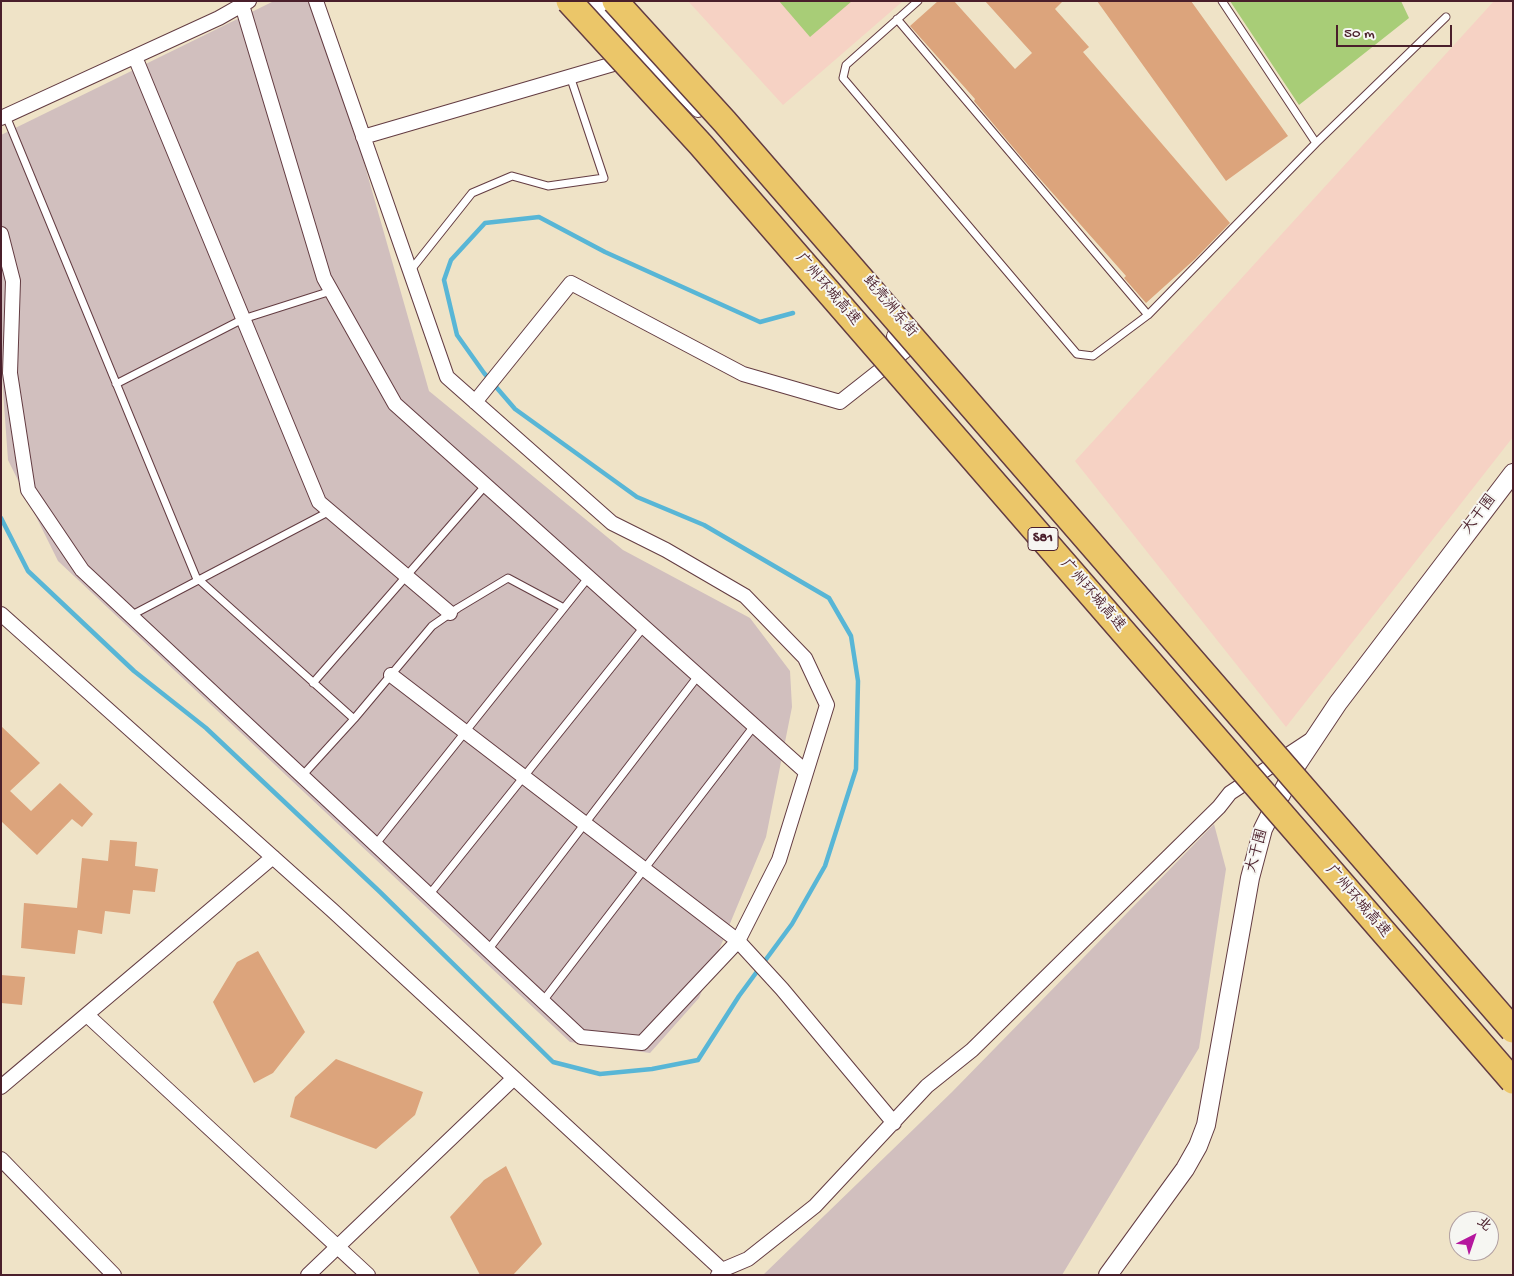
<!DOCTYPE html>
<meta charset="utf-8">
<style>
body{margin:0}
#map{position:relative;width:1514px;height:1276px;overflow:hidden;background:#efe3c7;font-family:"Gochi Hand","LXGW WenKai TC",sans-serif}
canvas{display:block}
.frame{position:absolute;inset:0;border:2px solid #4a1f2b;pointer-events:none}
.north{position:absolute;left:1449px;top:1211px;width:50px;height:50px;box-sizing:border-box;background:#f6f6f2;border:1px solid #b1a0a2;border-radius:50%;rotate:41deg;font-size:14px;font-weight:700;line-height:20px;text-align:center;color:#4a1f2b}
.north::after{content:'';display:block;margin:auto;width:18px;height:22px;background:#b5179e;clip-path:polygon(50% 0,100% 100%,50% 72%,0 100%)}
.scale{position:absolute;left:1336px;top:25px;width:116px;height:22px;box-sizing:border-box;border:2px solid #4a1f2b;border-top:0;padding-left:6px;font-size:15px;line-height:18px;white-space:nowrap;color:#4a1f2b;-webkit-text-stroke:4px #f6f6f2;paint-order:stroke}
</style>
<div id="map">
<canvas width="1514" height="1276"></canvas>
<div class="frame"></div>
<div class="north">北</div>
<div class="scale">50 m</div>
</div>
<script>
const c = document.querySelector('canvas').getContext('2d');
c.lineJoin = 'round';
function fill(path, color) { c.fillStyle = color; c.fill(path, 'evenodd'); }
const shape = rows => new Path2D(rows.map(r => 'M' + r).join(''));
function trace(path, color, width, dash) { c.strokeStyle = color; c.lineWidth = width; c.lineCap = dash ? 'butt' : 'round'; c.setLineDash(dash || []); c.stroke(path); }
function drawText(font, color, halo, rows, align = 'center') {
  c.font = font + ' "Gochi Hand","LXGW WenKai TC",sans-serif'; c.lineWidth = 4; c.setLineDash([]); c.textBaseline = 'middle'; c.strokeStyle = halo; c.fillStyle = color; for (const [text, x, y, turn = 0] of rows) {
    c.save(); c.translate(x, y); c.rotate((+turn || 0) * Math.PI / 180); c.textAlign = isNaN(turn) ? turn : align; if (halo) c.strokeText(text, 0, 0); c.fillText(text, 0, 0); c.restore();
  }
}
fill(shape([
 [688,1,903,1,783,105],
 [1494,1,1513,1,1513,437,1286,727,1075,461]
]), '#f6d2c4');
fill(shape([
 [274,1,318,1,429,391,623,550,750,618,790,671,792,707,766,837,699,998,650,1053,570,1042,58,561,8,460,1,363,1,135],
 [1214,824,1226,869,1199,1048,1062,1275,763,1275,952,1092]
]), '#d1bfbe');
fill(shape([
 [779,1,852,1,810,37],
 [1230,1,1401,1,1409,18,1299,105]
]), '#a8cd77');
trace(shape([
 [1,518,28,571,134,671,206,728,380,892,553,1062,600,1074,652,1069,698,1060,739,996,792,924,825,866,856,769,858,681,851,636,829,598,704,525,637,497,515,409,484,373,457,335,444,280,451,260,485,223,539,217,605,252,760,322,793,313]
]), '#58b6d6', 4.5);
fill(shape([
 [938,1,954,1,1015,69,1032,53,985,1,1063,1,1055,9,1089,47,1083,52,1230,223,1195,259,1146,303,1124,278,1126,276,1033,171,974,101,975,99,910,26],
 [1097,1,1191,1,1288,136,1226,181],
 [1,726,40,763,10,791,31,811,60,783,93,814,82,827,72,819,37,855,1,821],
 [110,840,137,842,135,866,158,869,155,892,133,890,130,914,105,911,102,934,78,930,75,954,21,948,24,903,77,908,82,858,108,861],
 [258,951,305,1032,273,1073,254,1083,213,1002,237,962],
 [1,975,25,977,22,1005,1,1003],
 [336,1059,423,1092,415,1115,376,1149,290,1117,295,1097],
 [506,1166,542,1244,513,1275,480,1275,450,1217,484,1180]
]), '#dca47c');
const service = shape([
 [918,1,846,65,843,78,1077,354,1093,356,1148,315,1316,143,1446,17],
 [1222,1,1316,143],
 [897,19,1148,315],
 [6,116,196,577,354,719],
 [410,271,472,193,512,176,548,186,604,178,570,76],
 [116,384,243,319,331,291],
 [130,616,330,511],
 [313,683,485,486],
 [302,776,354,719,432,626,458,608,508,578,564,608],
 [375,845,588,578],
 [429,895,643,628],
 [488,950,698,676],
 [543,1001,754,726]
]);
const minor = shape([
 [592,1,698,110],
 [242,5,324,278,395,404,806,772],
 [135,57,319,502,450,613],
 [1,118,219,18,249,1],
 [363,137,627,60],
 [1,234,13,281,10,373,28,490,82,570,581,1037,642,1043,738,941,779,860,827,705,805,658,745,596,666,550,612,523,447,377,316,1],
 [475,402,571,283,743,374,840,402,906,350,894,336],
 [1,614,332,910,722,1270],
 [391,675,738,941,782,989,894,1123],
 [87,1015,368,1275],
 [1,1087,273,857],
 [1,1159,114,1275],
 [308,1275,514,1078],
 [718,1275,722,1270,748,1259,815,1206,927,1086,972,1050,1219,807,1230,793,1309,741]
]);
const tertiary = shape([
 [1108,1275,1185,1169,1198,1146,1206,1125,1250,878,1263,829,1270,815,1298,763,1338,703,1513,473]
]);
trace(service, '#633c42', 9);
trace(minor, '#633c42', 16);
trace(tertiary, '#633c42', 20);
trace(service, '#fff', 7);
trace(minor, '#fff', 14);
trace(tertiary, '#fff', 18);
const motorwayBridge = shape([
 [569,1,701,145,1513,1081],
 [615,1,725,122,1513,1030]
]);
trace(motorwayBridge, '#633c42', 28, []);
trace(motorwayBridge, '#ebc669', 25);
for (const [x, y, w] of [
 [1043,539,30]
]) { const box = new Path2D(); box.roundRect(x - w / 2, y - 11.5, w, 23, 4); c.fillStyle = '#f6f6f2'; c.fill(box); trace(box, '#4a1f2b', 1); }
drawText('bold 14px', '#4a1f2b', null, [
 ["S81",1043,539]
]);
drawText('15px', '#4a1f2b', '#f6f6f2', [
 ["广州环城高速",827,290,49],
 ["蚝壳洲东街",889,307,50],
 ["大干围",1480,515,-52],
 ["广州环城高速",1092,596,49],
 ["大干围",1258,851,-74],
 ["广州环城高速",1357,902,49]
]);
</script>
